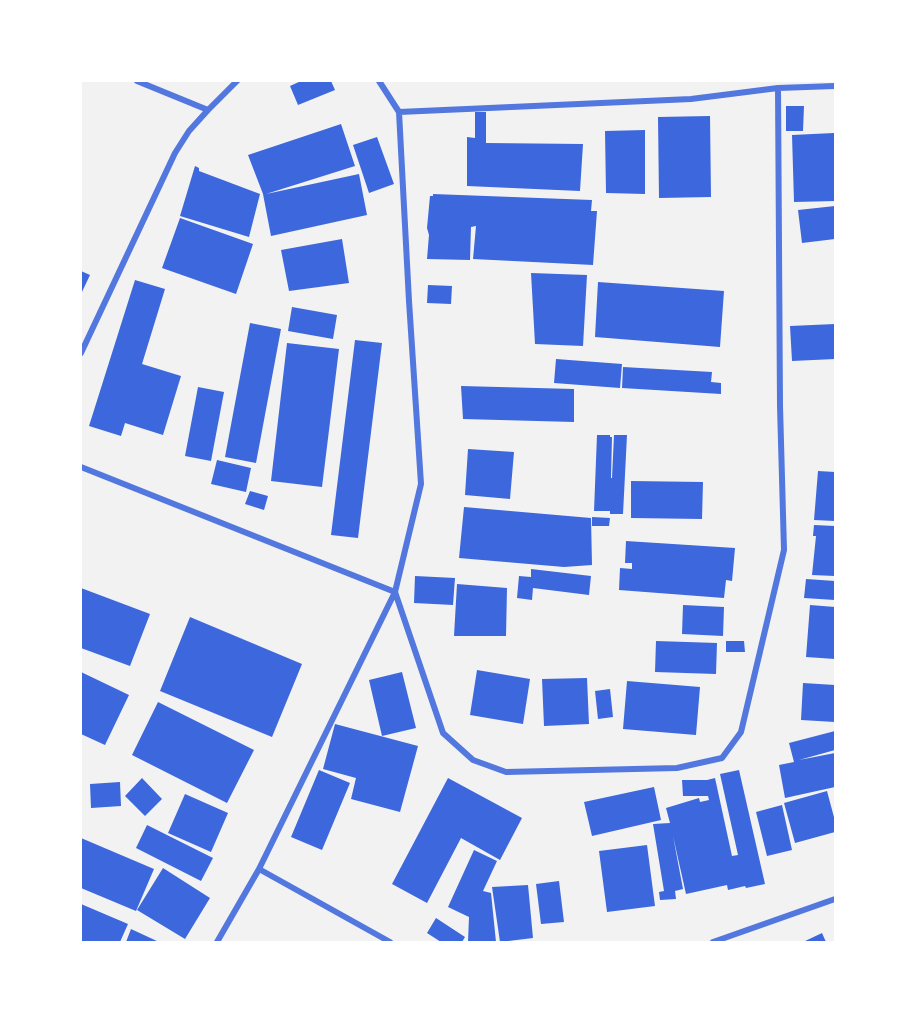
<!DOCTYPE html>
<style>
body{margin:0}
#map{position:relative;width:916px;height:1023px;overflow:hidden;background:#f2f2f2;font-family:"Titillium Web",sans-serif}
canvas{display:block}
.frame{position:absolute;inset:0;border:82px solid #fff;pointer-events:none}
</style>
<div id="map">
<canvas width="916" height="1023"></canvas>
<div class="frame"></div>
</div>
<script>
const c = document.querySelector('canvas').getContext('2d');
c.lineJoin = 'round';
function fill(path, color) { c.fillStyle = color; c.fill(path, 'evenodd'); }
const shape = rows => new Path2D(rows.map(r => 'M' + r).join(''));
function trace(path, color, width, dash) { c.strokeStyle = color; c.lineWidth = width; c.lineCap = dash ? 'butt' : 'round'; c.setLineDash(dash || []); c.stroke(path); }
fill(shape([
 [301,81,331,81,335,90,298,105,290,86],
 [786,106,804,106,803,131,786,131],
 [475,112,486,112,486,143,583,144,580,191,467,186,467,137,475,138],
 [710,116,711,197,659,198,658,117],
 [341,124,355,166,266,194,359,174,367,215,271,236,263,194,248,155],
 [645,130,645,194,606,193,605,131],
 [834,133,835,201,794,202,792,135],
 [377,137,394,184,369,193,353,145],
 [195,166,199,168,199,171,260,194,249,237,180,216],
 [433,194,592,200,591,211,597,211,593,265,473,259,476,226,471,227,470,260,427,259,429,235,427,228,430,196,433,196],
 [835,206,835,239,802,243,798,210],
 [180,218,253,244,236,294,162,268],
 [342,239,349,283,289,291,281,250],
 [81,271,90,275,81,294],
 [531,273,587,275,583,346,535,344],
 [135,280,165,289,142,364,181,376,163,435,125,423,121,436,89,426],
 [598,282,724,291,720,347,595,337],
 [428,285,452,286,451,304,427,303],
 [292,307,337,315,333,339,288,331],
 [250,323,281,329,256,463,225,457],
 [835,324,835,359,792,361,790,326],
 [355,340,382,343,358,538,331,535],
 [287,343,339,349,322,487,271,481],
 [556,359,622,364,620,388,554,383],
 [623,367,712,372,711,382,721,383,721,394,622,388],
 [461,386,574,389,574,422,463,419],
 [198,387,224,392,211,461,185,456],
 [597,435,610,435,610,437,612,437,611,478,612,478,614,435,627,435,623,514,610,514,610,511,594,511],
 [468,449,514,452,510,499,465,495],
 [217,460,251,468,246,492,211,484],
 [818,471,835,472,835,521,814,520],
 [631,481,703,482,702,519,631,518],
 [250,491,268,496,264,510,245,504],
 [464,507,591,518,592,565,564,567,459,558],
 [592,517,610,518,609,526,592,526],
 [814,525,835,526,835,576,812,575,816,536,813,536],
 [626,541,735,548,732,581,726,580,724,598,619,590,620,568,632,569,632,563,625,563],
 [531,569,591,576,589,595,533,588,532,600,517,598,519,576,531,577],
 [415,576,455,578,453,605,414,603],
 [806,579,835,581,835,600,804,598],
 [457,584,507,588,506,636,454,636],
 [81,588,150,614,130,666,81,648],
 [683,605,724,607,723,636,682,634],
 [810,605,835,607,835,659,806,657],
 [190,617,302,664,272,737,160,691],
 [656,641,717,643,716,674,655,672],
 [726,641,744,641,745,652,726,652],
 [477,670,530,679,523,724,470,715],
 [81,672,129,695,105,745,81,734],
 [402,672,416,728,382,736,369,680],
 [587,678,589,724,544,726,542,679],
 [627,681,700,687,696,735,623,729],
 [803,683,835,685,835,722,801,720],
 [610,689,613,717,598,719,595,691],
 [158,702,254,750,227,803,132,755],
 [335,724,418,746,400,812,351,799,356,778,323,769],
 [835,731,835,750,799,760,835,753,835,787,785,798,779,765,794,762,789,743],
 [319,770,350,783,322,850,291,837],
 [739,770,765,884,746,888,745,886,728,890,727,885,686,894,673,836,683,889,675,891,676,899,660,900,659,892,664,891,653,824,670,823,666,808,699,798,700,802,709,800,708,796,683,796,682,780,707,780,715,778,732,856,738,855,720,774],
 [142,778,162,799,145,816,125,796],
 [448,778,522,818,500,860,461,838,427,903,392,884],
 [120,782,121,806,91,808,90,784],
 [654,787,661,820,592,836,584,802],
 [827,791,835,821,835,832,795,843,784,803],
 [185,794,228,813,211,852,168,833],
 [782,805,792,850,767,856,756,812],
 [147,825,213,858,201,881,136,848],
 [81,838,154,869,136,911,81,888],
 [647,845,655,906,607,912,599,851],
 [474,850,497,861,483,891,491,893,496,942,468,942,469,917,448,907],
 [163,868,210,898,185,939,137,910],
 [559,881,564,922,541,924,536,884],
 [528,885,533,938,500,942,492,887],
 [81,904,128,924,120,942,81,942],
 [436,918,465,937,462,942,441,942,427,933],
 [131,929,159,942,126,942],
 [822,933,826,942,803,942]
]), '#3d67dc');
trace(shape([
 [137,81,208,110],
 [399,112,691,99,778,88,835,86],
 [81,353,175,153,189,131,208,110,237,81],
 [81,467,395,592,443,733,473,760,506,772,677,768,722,758,741,732,784,550,780,406,778,88],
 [259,869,390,942],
 [217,942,259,869,395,592,421,484,409,301,399,112,379,81],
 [713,942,835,899]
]), '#5277de', 6);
</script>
